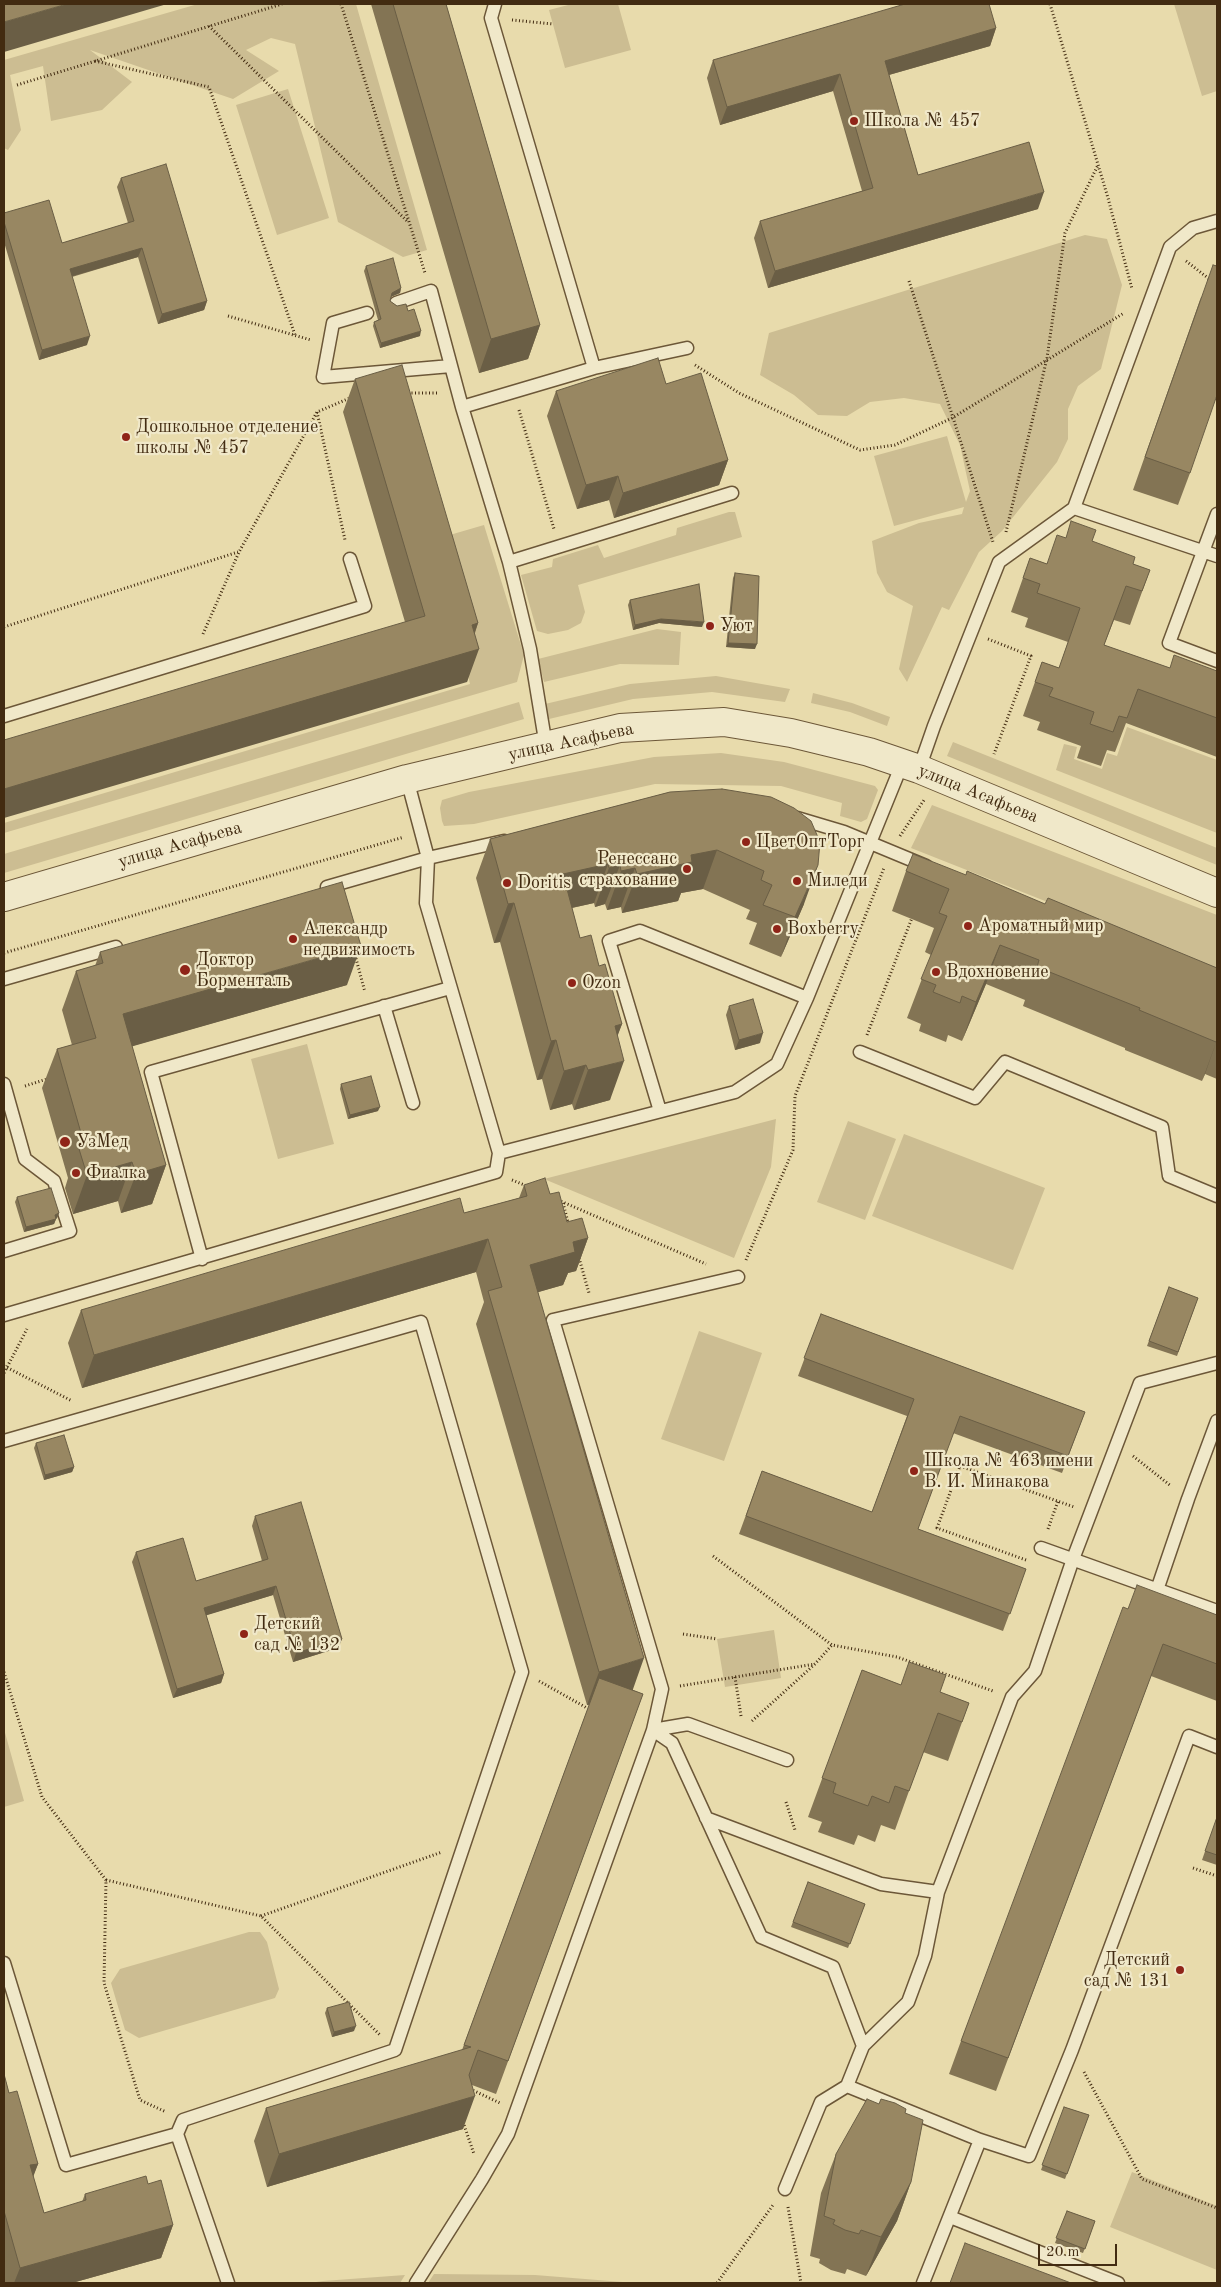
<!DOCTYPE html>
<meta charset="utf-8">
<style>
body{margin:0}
#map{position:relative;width:1221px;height:2287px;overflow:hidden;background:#e8dbac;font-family:"Old Standard TT",serif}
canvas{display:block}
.frame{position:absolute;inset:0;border:5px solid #422b11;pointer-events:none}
.scale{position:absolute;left:1038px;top:2244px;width:79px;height:22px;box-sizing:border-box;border:2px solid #422b11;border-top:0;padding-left:6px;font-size:15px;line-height:18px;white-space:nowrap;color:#422b11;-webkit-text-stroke:4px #f0e8c9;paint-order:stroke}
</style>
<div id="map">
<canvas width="1221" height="2287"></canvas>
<div class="frame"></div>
<div class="scale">20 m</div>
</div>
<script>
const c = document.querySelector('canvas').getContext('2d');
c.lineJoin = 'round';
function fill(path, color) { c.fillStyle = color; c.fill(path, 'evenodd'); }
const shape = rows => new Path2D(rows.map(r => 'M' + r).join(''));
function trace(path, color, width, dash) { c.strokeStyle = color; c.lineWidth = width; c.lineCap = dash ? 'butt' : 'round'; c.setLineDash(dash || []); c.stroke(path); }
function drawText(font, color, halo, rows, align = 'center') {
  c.font = font + ' "Old Standard TT",serif'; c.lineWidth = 4.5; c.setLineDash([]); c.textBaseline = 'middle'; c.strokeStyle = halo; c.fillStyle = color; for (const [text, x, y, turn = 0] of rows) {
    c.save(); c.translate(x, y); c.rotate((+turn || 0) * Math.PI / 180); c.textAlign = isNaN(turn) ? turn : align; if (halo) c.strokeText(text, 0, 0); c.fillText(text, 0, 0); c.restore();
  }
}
fill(shape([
 [198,4,356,4,427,250,403,257,338,222,295,44,271,38,246,50,279,71,233,99,90,50,132,82,102,110,51,121,43,66,10,75,21,130,8,150,4,148,4,60],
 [572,4,618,4,631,50,565,68,549,10],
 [1174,4,1217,4,1217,91,1202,96],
 [288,89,329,218,277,235,236,105],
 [1085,235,1107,239,1122,285,1101,369,1078,386,1068,409,1068,439,1057,462,1002,531,979,552,949,610,942,607,907,682,899,669,913,606,887,592,877,573,872,541,919,523,962,514,964,507,894,526,874,456,947,436,966,502,970,491,960,445,940,404,904,398,870,402,847,416,818,415,794,395,760,375,769,333],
 [729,512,735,512,742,537,578,585,585,612,581,623,568,630,548,634,537,631,521,575,552,567,553,559,598,545,604,558,676,535,677,528],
 [484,525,524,655,517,682,4,833,4,823,470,684,436,539],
 [657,629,681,632,679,665,620,664,544,682,538,659],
 [716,676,790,689,785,702,712,692,633,699,549,719,545,704,630,684],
 [813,693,852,703,890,717,887,726,850,712,811,703],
 [519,702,524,719,4,873,4,854],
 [1127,727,1217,760,1217,833,1056,770,1064,744,1077,747,1074,759,1102,769,1107,753,1117,756],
 [953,742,1217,848,1217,865,947,756],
 [721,753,784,762,875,786,878,790,867,819,861,822,840,816,842,803,781,786,655,784,474,824,444,826,442,821,440,808,442,800,469,792,654,757],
 [932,805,1217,915,1217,969,911,848],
 [307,1044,334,1144,278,1159,251,1059],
 [776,1119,771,1167,734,1258,544,1179],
 [848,1121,896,1139,865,1220,817,1202],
 [904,1134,1045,1188,1013,1270,872,1216],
 [699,1331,762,1353,724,1461,661,1439],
 [774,1630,781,1678,725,1687,717,1639],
 [4,1729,24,1801,4,1807],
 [249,1932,260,1932,267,1942,279,1989,275,1998,139,2038,125,2030,111,1983,120,1969],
 [1132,2172,1217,2206,1217,2270,1110,2227],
 [434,2274,535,2275,635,2283,428,2283],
 [405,2275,400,2283,309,2283,323,2281]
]), '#ccbd92');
const service = shape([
 [495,4,491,18,594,368],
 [396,303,431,291,462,407,509,562,530,649,546,746],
 [367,313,333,323,323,377,451,366],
 [462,407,594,368,687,348],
 [1074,508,1217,556],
 [1217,514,1169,643,1217,661],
 [509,562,732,493],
 [4,716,365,606,350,559],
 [919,769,934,726,999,562,1074,508,1170,247,1193,228,1217,221],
 [797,818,844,832,926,866],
 [327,887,428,858,504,841],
 [4,979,116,947],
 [384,1006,413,1103],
 [860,1052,975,1098,1005,1062,1162,1127,1169,1176,1217,1196],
 [4,1084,25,1159,54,1181,70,1231,4,1251],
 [660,1111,609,941,640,931,807,998],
 [499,1153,735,1092,777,1064,807,998,902,764],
 [202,1259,151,1072,450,988],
 [4,1315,496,1172,499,1153,426,903,428,858,407,779],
 [4,1441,421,1322,522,1672,395,2050,183,2120,177,2134],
 [1041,1548,1217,1611],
 [1157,1590,1188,1499,1217,1421],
 [653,1730,672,1743,761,1937,833,1967,863,2046,847,2086],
 [653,1730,688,1724,787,1760],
 [706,1818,881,1884,938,1892],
 [4,1963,66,2165,177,2134,228,2283],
 [863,2046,908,2002,925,1956,938,1892,1012,1697,1035,1671,1073,1559,1140,1383,1217,1363],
 [785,2189,821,2102,847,2086,980,2140,1029,2156,1072,2050,1189,1736,1217,1747],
 [950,2217,1118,2283],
 [416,2283,482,2179,508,2134,653,1730,662,1689,553,1320,738,1277],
 [923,2283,980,2140]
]);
const tertiary = shape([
 [4,897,407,779,620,728,724,722,791,733,869,752,919,769,1217,893]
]);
trace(service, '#6c5738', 15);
trace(tertiary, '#6c5738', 30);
trace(shape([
 [341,4,425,273],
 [1050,4,1108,198,1132,289],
 [512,20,553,24],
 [209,26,408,222],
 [95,61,209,87,295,335],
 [17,85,282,4],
 [1186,261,1217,285],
 [909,281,993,542],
 [228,316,311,340],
 [695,365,739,393,860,450,895,445,952,418,1124,313],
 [408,393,439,393],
 [519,410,554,529],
 [317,412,345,540],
 [1006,532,1047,358,1065,233,1098,165],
 [4,627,238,552],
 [203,634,239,552,317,412,350,398],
 [988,639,1031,656,994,754],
 [900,836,924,800],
 [4,953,404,837],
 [355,955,365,992],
 [867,1035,913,915],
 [25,1086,47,1079],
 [512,1180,527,1186],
 [558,1200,706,1264],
 [563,1203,569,1226],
 [579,1258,589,1293],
 [746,1260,793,1150,795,1096,884,868],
 [4,1366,72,1401],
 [4,1373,27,1329],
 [1133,1456,1171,1486],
 [1048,1529,1058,1501],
 [713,1556,832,1645,897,1657,993,1691],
 [1026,1560,937,1528,960,1466,1074,1507],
 [683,1634,717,1639],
 [4,1672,42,1797,106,1880,104,1983,140,2100,166,2112],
 [735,1677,741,1716],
 [539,1681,587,1708],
 [680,1686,815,1664],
 [752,1721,815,1664,832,1645],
 [786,1802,795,1830],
 [1193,1868,1217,1876],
 [106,1880,261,1916,380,2035],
 [261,1916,442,1852],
 [1084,2072,1142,2179,1217,2208],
 [470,2089,500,2103],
 [463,2122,474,2154],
 [788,2207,801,2283],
 [717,2283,773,2205]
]), '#422b11', 3, [1, 2.5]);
trace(service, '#f0e8c9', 12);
trace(tertiary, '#f0e8c9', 28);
fill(shape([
 [371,4,446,4,540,325,528,359,479,373],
 [996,28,990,46,889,75,918,175,1038,209,768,288,754,238,760,221,862,191,833,91,720,125,707,78,713,60],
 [121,178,207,301,204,310,158,324,138,257,72,277,87,345,39,360,4,242,4,213,62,243,128,223,117,187],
 [366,266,401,288,400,293,391,297,390,301,397,306,408,311,420,336,380,348,373,326,374,322,378,320,364,271],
 [1201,297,1190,473,1178,505,1133,490],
 [355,379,478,623,475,633,467,682,405,622,343,412],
 [666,384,728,460,719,485,614,518,609,500,577,509,547,416,556,391],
 [1065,538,1092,541,1133,564,1150,570,1130,625,1114,620,1104,645,1170,668,1217,671,1217,757,1126,723,1115,752,1107,750,1101,766,1077,758,1081,746,1037,730,1040,722,1023,716,1042,662,1059,668,1068,642,1025,627,1028,618,1011,612,1030,558,1047,564],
 [735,573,755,649,726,647,733,578],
 [630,600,702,627,659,623,633,630,628,605],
 [670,792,804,904,781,957,749,944,757,923,746,919,750,910,703,889,681,893,678,901,622,913,621,907,607,910,605,904,595,907,594,903,572,908,580,938,599,966,622,1024,617,1036,610,1100,574,1110,572,1104,550,1110,542,1079,537,1080,500,942,494,943,476,878,490,839],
 [906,871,966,875,1217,968,1217,1079,1205,1074,1202,1081,1125,1050,1125,1048,1023,1006,1025,1000,986,984,962,1041,948,1035,946,1042,919,1031,921,1024,907,1018,931,955,925,952,934,928,892,911],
 [100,952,347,985,132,1046,166,1165,152,1204,121,1213,118,1201,73,1214,65,1188,68,1178,42,1088,57,1049,72,1045,62,1010,76,971,95,966],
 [729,1006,760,1043,735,1050,726,1015],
 [341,1084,378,1111,348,1119,340,1089],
 [524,1185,550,1194,567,1222,588,1238,576,1271,568,1273,563,1285,538,1292,633,1690,643,1694,496,2094,472,2085,463,2129,267,2187,254,2141,266,2108,462,2050,589,1705,587,1705,476,1324,484,1302,476,1272,82,1388,68,1343,81,1310,464,1213,519,1198],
 [17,1197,59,1213,57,1218,56,1219,54,1224,24,1232,15,1202],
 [1169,1287,1198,1298,1177,1356,1147,1346],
 [821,1314,1085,1412,1062,1473,953,1433,918,1529,1026,1569,1003,1631,739,1534,762,1471,872,1512,907,1416,798,1376],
 [36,1443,74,1467,72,1472,44,1480,34,1448],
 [255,1516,342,1639,338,1648,293,1662,273,1595,206,1615,224,1674,221,1683,173,1698,132,1562,136,1552,196,1581,262,1561,252,1526],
 [1128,1609,1217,1615,1217,1701,1151,1676,996,2091,949,2074,961,2041],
 [862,1670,901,1685,940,1692,969,1703,948,1761,923,1752,895,1830,881,1825,875,1842,858,1835,854,1845,818,1832,822,1822,808,1817],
 [1217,1817,1217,1865,1202,1860],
 [808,1882,865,1904,848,1948,791,1927],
 [327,2008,354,2031,332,2037,325,2013],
 [4,2074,9,2093,38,2164,33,2176,44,2213,82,2202,85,2194,148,2184,173,2225,161,2258,72,2283,4,2283],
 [1064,2107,1089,2115,1065,2179,1041,2170],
 [905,2113,911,2182,897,2221,866,2276,847,2269,845,2274,831,2270,819,2263,820,2259,810,2256,821,2193,836,2154],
 [1067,2211,1095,2221,1083,2253,1055,2243]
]), '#837454');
fill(shape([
 [67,4,167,4,4,52,4,22],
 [996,28,990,46,878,78,885,61],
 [840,74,833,91,720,125,727,107],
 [1044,192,1038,209,768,288,775,271],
 [142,248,138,257,66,278,70,269],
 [401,288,400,293,390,297,392,293],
 [207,301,204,310,158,324,162,314],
 [540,325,528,359,479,373,491,339],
 [421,331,420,336,380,348,381,343],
 [90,336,87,345,39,360,42,350],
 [728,460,719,485,614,518,623,493],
 [618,476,609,500,577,509,586,485],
 [661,619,704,622,702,627,659,623,633,630,635,625],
 [478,623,468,652,479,649,467,682,4,818,4,789],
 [728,643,757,644,755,649,726,647],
 [717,850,703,889,681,893,678,901,622,913,637,874,691,855],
 [608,864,594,903,548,913,563,874],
 [620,865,605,904,595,907,609,868],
 [818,865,804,904,781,957,795,917],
 [635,868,621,907,607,910,621,871],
 [514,903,500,942,494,943,508,904],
 [1000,945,986,984,962,1041,976,1002],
 [361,946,347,985,109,1053,123,1014],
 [622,1024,607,1064,615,1026],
 [763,1033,760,1043,735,1050,739,1040],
 [556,1040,542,1079,537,1080,551,1041],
 [1217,1040,1205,1074,1202,1081],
 [624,1061,610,1100,574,1110,588,1070],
 [586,1065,572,1104,550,1110,564,1071],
 [380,1107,378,1111,348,1119,350,1115],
 [132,1162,118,1201,73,1214,87,1175],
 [166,1165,152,1204,121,1213,136,1174],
 [59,1213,57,1218,53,1219,55,1215],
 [56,1219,54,1224,24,1232,26,1227],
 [588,1238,576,1271,568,1273,563,1285,518,1298,530,1265,573,1242],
 [488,1239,476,1272,82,1388,94,1355],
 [74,1467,72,1472,44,1480,45,1475],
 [276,1586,273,1595,201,1617,204,1608],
 [342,1639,338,1648,293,1662,296,1653],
 [644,1658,632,1692,587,1705,599,1672],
 [224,1674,221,1683,173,1698,177,1689],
 [356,2026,354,2031,332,2037,334,2032],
 [475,2096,463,2129,267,2187,279,2154],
 [38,2164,26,2196,30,2165],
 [911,2182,897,2221,866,2276,881,2237],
 [173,2225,161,2258,72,2283,14,2283,20,2268]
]), '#6a5e45');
const building = shape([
 [4,4,67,4,4,22,4,4],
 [393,4,446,4,540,325,491,339,393,4],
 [905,4,989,4,996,28,885,61,918,175,1029,142,1044,192,775,271,760,221,873,188,840,74,727,107,713,60,905,4],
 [166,164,207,301,162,314,142,248,70,269,90,336,42,350,4,222,4,213,49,200,62,243,134,221,121,178,166,164],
 [393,258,401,288,392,293,390,301,397,306,406,304,408,311,414,309,421,331,381,343,374,322,381,319,366,266,393,258],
 [1213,265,1217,266,1217,395,1190,473,1145,457,1213,265],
 [658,358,666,384,701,373,728,460,623,493,618,476,586,485,556,391,658,358],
 [402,365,478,623,472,625,479,649,4,789,4,740,425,616,355,379,402,365],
 [1071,521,1096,530,1092,541,1135,557,1133,564,1150,570,1142,591,1126,586,1104,645,1170,668,1174,655,1217,671,1217,718,1138,689,1127,718,1119,716,1113,732,1090,724,1094,712,1049,696,1053,688,1035,682,1042,662,1059,668,1080,608,1037,593,1040,584,1023,578,1030,558,1047,564,1057,535,1066,538,1071,521],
 [735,573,759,576,757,644,728,643,735,573],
 [699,584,704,622,661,619,635,625,630,600,699,584],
 [722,789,771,797,794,808,811,821,820,842,818,865,795,917,763,905,772,885,761,880,764,871,717,850,691,855,692,862,637,874,635,868,621,871,620,865,609,868,608,864,563,874,580,938,591,935,599,966,605,964,622,1024,615,1026,624,1061,588,1070,586,1065,564,1071,556,1040,551,1041,514,903,508,904,490,839,670,792,722,789],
 [913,854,966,875,967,871,1045,904,1048,898,1217,968,1217,1040,1216,1042,1139,1010,1140,1008,1037,967,1039,960,1000,945,976,1002,962,996,960,1003,933,992,936,985,921,979,947,916,939,913,949,889,906,871,913,854],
 [342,882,361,946,123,1014,166,1165,136,1174,132,1162,87,1175,79,1149,85,1147,57,1049,96,1038,76,971,103,963,100,952,342,882],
 [753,999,763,1033,739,1040,729,1006,753,999],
 [371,1076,380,1107,350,1115,341,1084,371,1076],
 [545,1178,550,1194,559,1192,567,1222,582,1218,588,1238,573,1242,575,1252,530,1265,644,1658,599,1672,488,1291,502,1287,488,1239,94,1355,81,1310,460,1198,464,1213,527,1196,524,1185,545,1178],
 [51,1188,59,1213,55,1215,56,1219,26,1227,17,1197,51,1188],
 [1169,1287,1198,1298,1178,1352,1149,1341,1169,1287],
 [821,1314,1085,1412,1068,1456,960,1416,939,1472,918,1529,1026,1569,1010,1614,746,1516,762,1471,872,1512,914,1399,804,1358,821,1314],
 [64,1435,74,1467,45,1475,36,1443,64,1435],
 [301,1502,342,1639,296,1653,276,1586,204,1608,224,1674,177,1689,136,1552,183,1538,196,1581,268,1559,255,1516,301,1502],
 [1137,1585,1217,1615,1217,1664,1163,1644,1008,2058,961,2041,1123,1607,1128,1609,1137,1585],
 [909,1662,946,1675,940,1692,969,1703,962,1722,938,1713,909,1791,895,1786,889,1803,872,1796,868,1806,833,1793,836,1783,822,1778,862,1670,901,1685,909,1662],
 [599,1678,643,1694,508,2061,478,2050,469,2075,475,2096,279,2154,266,2108,471,2047,464,2045,599,1678],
 [1217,1817,1217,1855,1205,1851,1217,1817],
 [808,1882,865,1904,850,1944,793,1922,808,1882],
 [349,2002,356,2026,334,2032,327,2008,349,2002],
 [4,2074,9,2093,17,2091,38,2164,30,2165,44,2213,86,2200,85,2194,146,2176,148,2184,161,2180,173,2225,20,2268,4,2211,4,2074],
 [867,2099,879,2104,881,2099,895,2103,906,2109,905,2113,923,2120,911,2182,881,2237,861,2230,859,2234,845,2230,833,2224,835,2220,824,2216,836,2154,867,2099],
 [1064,2107,1089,2115,1067,2174,1042,2165,1064,2107],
 [1067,2211,1095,2221,1085,2249,1056,2238,1067,2211],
 [965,2243,1071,2283,950,2283,965,2243]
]);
fill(building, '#988762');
trace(building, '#6a5e45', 1);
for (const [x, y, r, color] of [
 [854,121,5,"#8f2418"],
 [126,437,5,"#8f2418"],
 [710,626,5,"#8f2418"],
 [746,842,5,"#8f2418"],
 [687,869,5,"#8f2418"],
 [797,881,5,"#8f2418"],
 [507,883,5,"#8f2418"],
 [968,926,5,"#8f2418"],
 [777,929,5,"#8f2418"],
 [293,939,5,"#8f2418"],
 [185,970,6,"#8f2418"],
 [936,972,5,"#8f2418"],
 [572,983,5,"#8f2418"],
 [65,1142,6,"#8f2418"],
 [76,1173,5,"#8f2418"],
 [914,1471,5,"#8f2418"],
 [244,1634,5,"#8f2418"],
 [1180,1970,5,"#8f2418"]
]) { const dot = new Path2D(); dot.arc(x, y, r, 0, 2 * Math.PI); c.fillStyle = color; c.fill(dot); trace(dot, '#f0e8c9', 2); }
drawText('18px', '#422b11', '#f0e8c9', [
 ["Школа № 457",864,121],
 ["Дошкольное отделение",136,427],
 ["школы № 457",136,448],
 ["Уют",720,626],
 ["ЦветОптТорг",756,842],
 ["Ренессанс",677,859,"right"],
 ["страхование",677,880,"right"],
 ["Миледи",807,881],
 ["Doritis",517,883],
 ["Ароматный мир",978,926],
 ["Александр",303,929],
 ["недвижимость",303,950],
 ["Boxberry",787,929],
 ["Доктор",196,960],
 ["Борменталь",196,981],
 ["Вдохновение",946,972],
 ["Ozon",582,983],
 ["УзМед",76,1142],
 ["Фиалка",86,1173],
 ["Школа № 463 имени",924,1461],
 ["В. И. Минакова",924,1482],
 ["Детский",254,1624],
 ["сад № 132",254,1645],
 ["Детский",1170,1960,"right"],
 ["сад № 131",1170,1981,"right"]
], 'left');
drawText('18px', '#422b11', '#f0e8c9', [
 ["улица Асафьева",571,742,-12],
 ["улица Асафьева",978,794,22],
 ["улица Асафьева",180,845,-16]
]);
</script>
